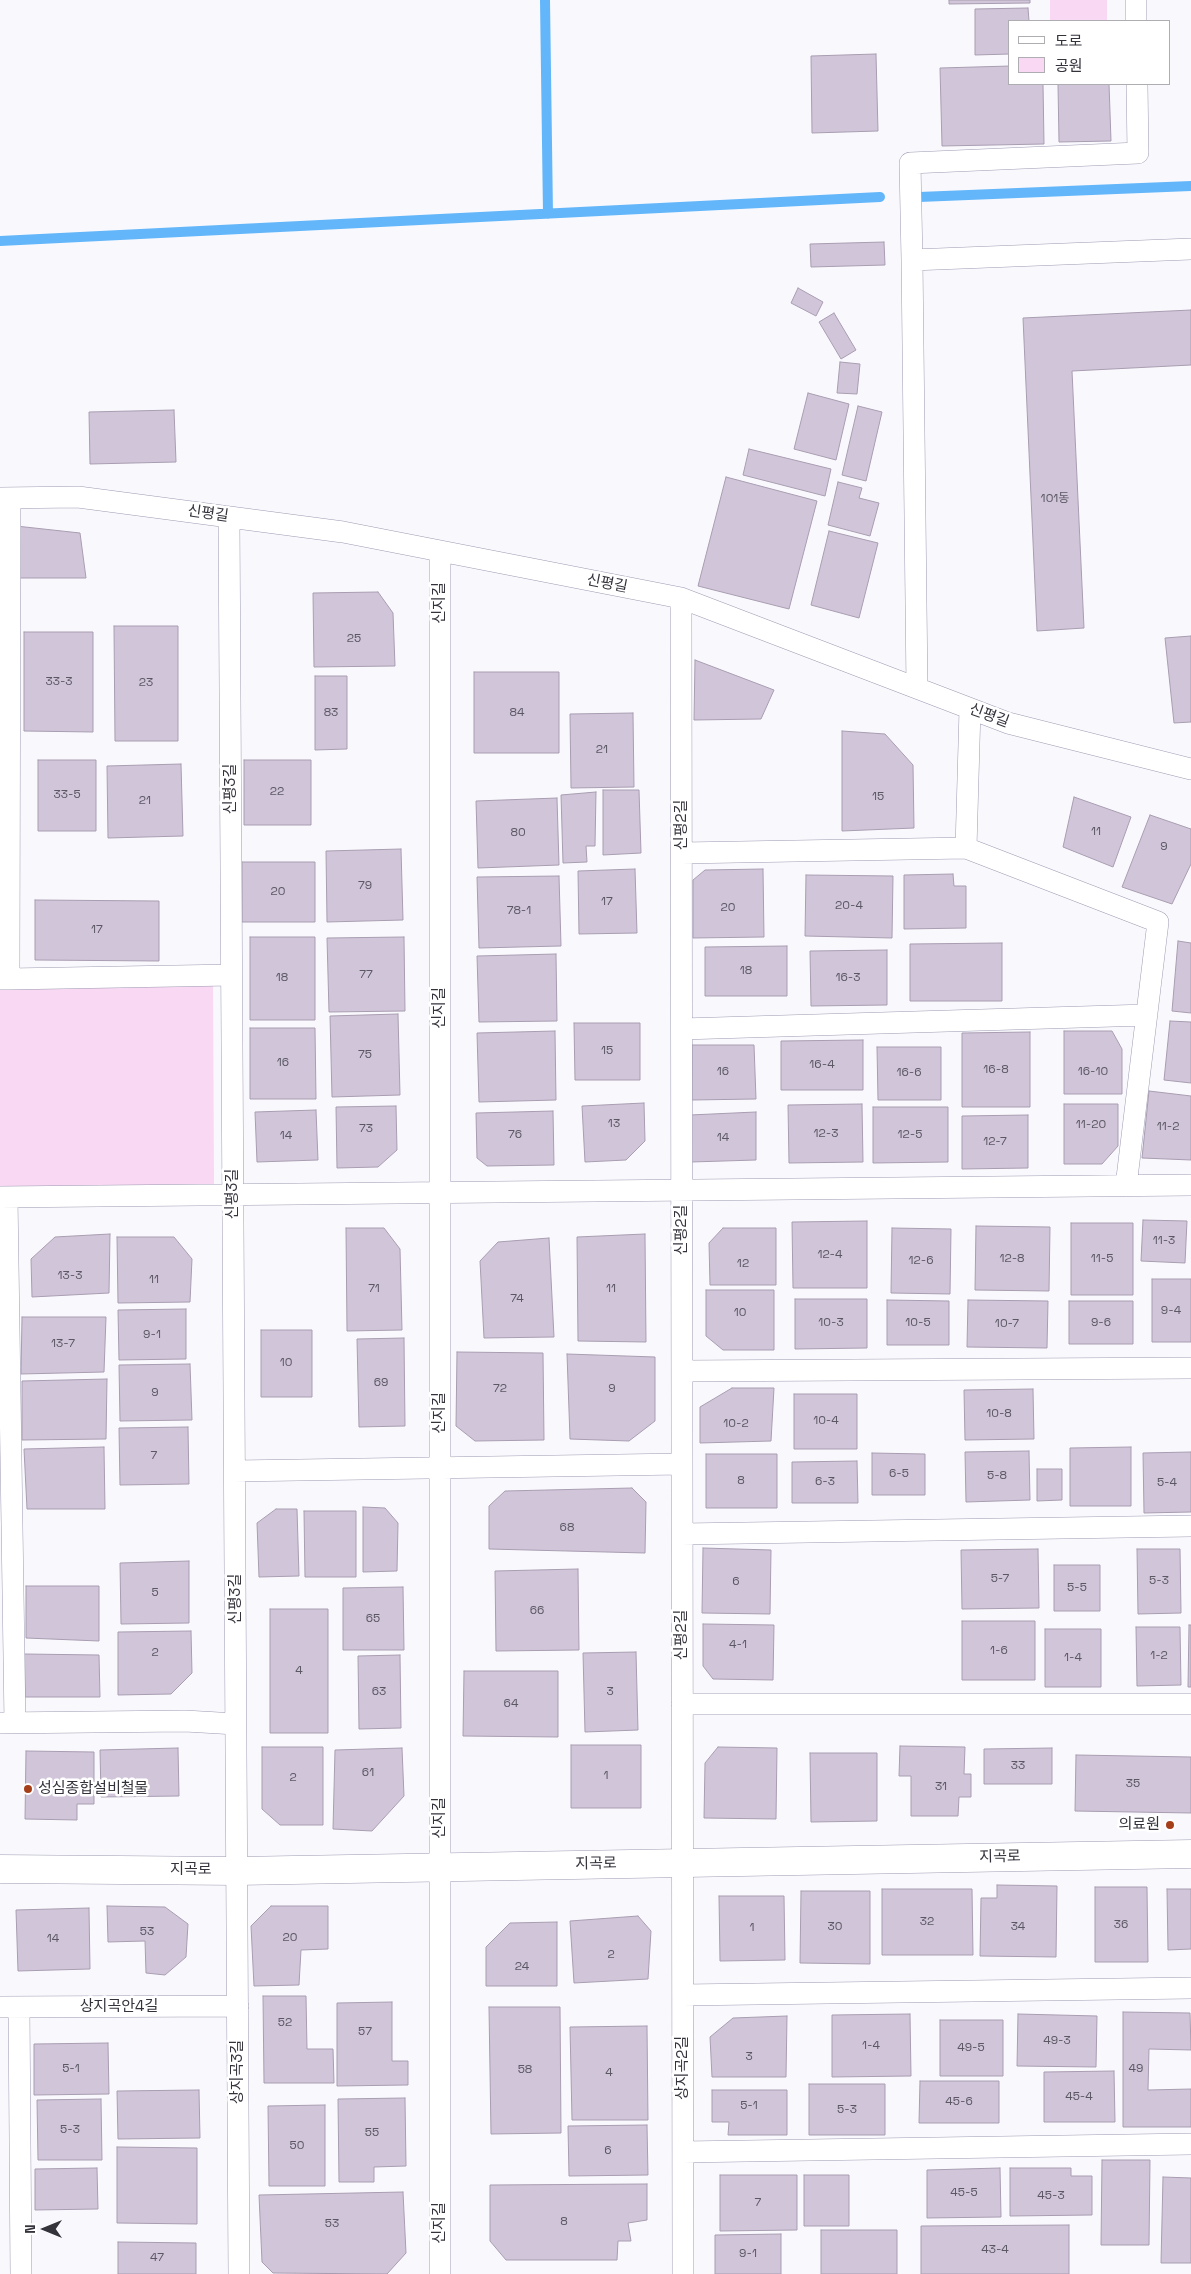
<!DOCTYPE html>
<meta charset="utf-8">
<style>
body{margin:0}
#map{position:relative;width:1191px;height:2274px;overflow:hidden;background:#f9f9fd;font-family:"Space Grotesk","Noto Sans KR",sans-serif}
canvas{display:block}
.legend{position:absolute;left:1008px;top:20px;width:162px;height:65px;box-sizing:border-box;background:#fff;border:1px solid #aeadb1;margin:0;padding:6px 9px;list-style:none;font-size:15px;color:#34333c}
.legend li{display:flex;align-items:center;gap:10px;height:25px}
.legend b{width:25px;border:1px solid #aeadb1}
.north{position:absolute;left:20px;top:2204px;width:50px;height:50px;-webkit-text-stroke:4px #fff;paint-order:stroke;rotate:270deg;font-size:14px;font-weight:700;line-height:20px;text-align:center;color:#34333c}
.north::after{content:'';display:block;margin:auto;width:18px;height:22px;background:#34333c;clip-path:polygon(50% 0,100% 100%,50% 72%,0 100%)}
</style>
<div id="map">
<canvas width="1191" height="2274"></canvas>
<ul class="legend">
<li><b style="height:6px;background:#fff"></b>도로</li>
<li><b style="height:14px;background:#f8d8f2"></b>공원</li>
</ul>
<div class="north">N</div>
</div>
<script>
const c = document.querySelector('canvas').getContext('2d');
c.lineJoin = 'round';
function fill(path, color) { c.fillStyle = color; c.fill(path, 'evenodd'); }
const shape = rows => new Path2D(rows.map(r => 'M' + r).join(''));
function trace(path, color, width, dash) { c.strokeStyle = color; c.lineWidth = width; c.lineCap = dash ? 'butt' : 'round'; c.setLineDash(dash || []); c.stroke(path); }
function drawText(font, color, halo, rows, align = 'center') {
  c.font = font + ' "Space Grotesk","Noto Sans KR",sans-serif'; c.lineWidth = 5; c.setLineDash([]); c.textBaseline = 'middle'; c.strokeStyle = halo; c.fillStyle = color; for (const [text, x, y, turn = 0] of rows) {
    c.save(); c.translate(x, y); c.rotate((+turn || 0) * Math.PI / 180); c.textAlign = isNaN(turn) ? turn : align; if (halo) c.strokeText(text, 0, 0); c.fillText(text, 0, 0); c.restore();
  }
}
fill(shape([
 [1050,0,1107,0,1107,21,1050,21],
 [213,984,214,1185,0,1188,0,988]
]), '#f8d8f2');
trace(shape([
 [545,0,548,214],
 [919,197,1191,186],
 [0,241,880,197]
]), '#63b6f9', 10);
const building = shape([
 [949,0,1030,0,1030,3,949,4,949,0],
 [1028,8,1029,21,1010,21,1010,54,975,55,975,9,1028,8],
 [876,54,878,131,812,133,811,56,876,54],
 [1010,66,1010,84,1043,84,1044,144,942,146,940,68,1010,66],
 [1058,84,1109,84,1111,141,1059,142,1058,84],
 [884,242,885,265,811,267,810,244,884,242],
 [798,288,823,302,816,316,791,303,798,288],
 [1191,310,1191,365,1072,371,1084,628,1037,631,1023,318,1191,310],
 [834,313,856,350,841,359,819,322,834,313],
 [840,362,860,364,857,394,837,393,840,362],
 [808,393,849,404,836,460,794,449,808,393],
 [858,406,882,412,866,481,842,475,858,406],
 [174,410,176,462,90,464,89,412,174,410],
 [749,449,831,469,825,496,743,475,749,449],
 [726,477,817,501,789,609,698,586,726,477],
 [838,482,862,488,859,498,879,503,870,536,828,525,838,482],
 [16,526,80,533,86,578,19,578,16,526],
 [829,531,878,543,859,618,811,605,829,531],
 [378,592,393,613,395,666,314,667,313,593,378,592],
 [114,626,178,626,178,741,115,741,114,626],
 [24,632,93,632,93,732,24,731,24,632],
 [1191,636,1191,722,1174,723,1165,638,1191,636],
 [695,660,774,690,761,719,694,720,695,660],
 [474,672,559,672,559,753,474,753,474,672],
 [315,676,347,676,347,749,315,750,315,676],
 [633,713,634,787,571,788,570,714,633,713],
 [842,731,885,734,913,765,914,828,842,831,842,731],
 [38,760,96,760,96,831,38,831,38,760],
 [244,760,311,760,311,825,244,825,244,760],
 [181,764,183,836,108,838,107,766,181,764],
 [603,790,639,790,641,853,603,855,603,790],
 [596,792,595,846,586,846,587,862,563,863,561,795,596,792],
 [1074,797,1131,817,1113,867,1063,847,1074,797],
 [557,798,559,865,478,868,476,801,557,798],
 [1150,815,1191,829,1191,864,1172,904,1122,887,1150,815],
 [401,849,403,920,327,922,326,851,401,849],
 [242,862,315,862,315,922,242,922,242,862],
 [635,869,637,933,579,934,578,871,635,869],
 [763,869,764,937,693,938,693,880,705,870,763,869],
 [953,874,954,886,966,886,966,928,904,929,904,875,953,874],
 [806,875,893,876,892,938,805,936,806,875],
 [559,876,561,946,479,948,477,877,559,876],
 [35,900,159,901,159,961,35,960,35,900],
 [250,937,315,937,315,1020,250,1020,250,937],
 [404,937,405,1011,329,1012,327,938,404,937],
 [1178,941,1191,943,1191,1013,1172,1011,1178,941],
 [1002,943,1002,1001,910,1001,910,944,1002,943],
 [787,946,787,996,705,996,705,947,787,946],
 [887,950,887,1005,811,1006,810,951,887,950],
 [556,954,557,1021,479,1022,477,956,556,954],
 [398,1014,400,1095,332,1097,330,1016,398,1014],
 [1170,1021,1191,1022,1191,1083,1164,1080,1170,1021],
 [574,1023,640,1023,640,1080,575,1080,574,1023],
 [250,1028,315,1028,316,1099,250,1099,250,1028],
 [555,1031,556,1100,479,1102,477,1033,555,1031],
 [1064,1031,1112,1031,1122,1049,1122,1094,1064,1094,1064,1031],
 [1030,1032,1030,1107,962,1107,962,1033,1030,1032],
 [863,1040,863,1090,781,1090,781,1041,863,1040],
 [692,1045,754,1045,756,1099,692,1100,692,1045],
 [877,1047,941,1047,941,1100,878,1100,877,1047],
 [1149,1091,1191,1096,1191,1160,1142,1158,1149,1091],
 [644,1103,645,1141,626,1160,585,1162,582,1106,644,1103],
 [862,1104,863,1162,789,1163,788,1105,862,1104],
 [1064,1104,1118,1104,1118,1146,1102,1164,1064,1164,1064,1104],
 [396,1106,397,1150,378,1167,337,1168,336,1107,396,1106],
 [873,1107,948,1107,948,1162,873,1163,873,1107],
 [316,1110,318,1160,257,1162,255,1112,316,1110],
 [553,1111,554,1165,487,1166,477,1158,476,1113,553,1111],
 [756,1112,756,1160,691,1162,690,1115,756,1112],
 [1028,1115,1028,1168,962,1169,962,1116,1028,1115],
 [1143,1220,1187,1221,1185,1263,1141,1261,1143,1220],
 [867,1221,867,1288,793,1288,792,1222,867,1221],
 [1071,1223,1133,1223,1133,1295,1071,1295,1071,1223],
 [976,1226,1050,1227,1049,1291,975,1290,976,1226],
 [346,1228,384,1228,400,1249,402,1330,347,1331,346,1228],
 [723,1228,776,1228,776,1285,710,1285,709,1243,723,1228],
 [892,1228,951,1229,950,1294,891,1293,892,1228],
 [110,1234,109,1293,32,1297,31,1259,55,1237,110,1234],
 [645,1234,646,1342,578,1341,577,1237,645,1234],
 [117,1237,174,1237,192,1259,190,1302,118,1303,117,1237],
 [549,1238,554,1337,484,1338,480,1261,498,1242,549,1238],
 [1152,1279,1191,1279,1191,1342,1152,1342,1152,1279],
 [706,1290,774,1290,774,1350,723,1350,706,1336,706,1290],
 [795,1299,867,1299,867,1348,795,1349,795,1299],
 [887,1300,949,1301,949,1345,887,1345,887,1300],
 [968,1300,1048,1301,1047,1348,967,1347,968,1300],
 [1069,1301,1133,1301,1133,1344,1069,1344,1069,1301],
 [186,1309,186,1359,119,1360,118,1310,186,1309],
 [22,1317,106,1317,104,1372,21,1374,22,1317],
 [261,1330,312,1330,312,1397,261,1397,261,1330],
 [404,1338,405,1426,359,1427,357,1339,404,1338],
 [457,1352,543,1353,544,1440,475,1441,456,1426,457,1352],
 [567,1354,655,1357,655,1421,629,1441,570,1439,567,1354],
 [190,1364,192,1420,120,1421,119,1365,190,1364],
 [107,1379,106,1439,22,1440,22,1381,107,1379],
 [732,1388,774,1388,771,1441,700,1443,700,1407,732,1388],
 [1033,1389,1034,1439,965,1440,964,1390,1033,1389],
 [794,1394,857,1394,857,1449,794,1449,794,1394],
 [188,1427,189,1484,120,1485,119,1428,188,1427],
 [104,1447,105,1509,27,1509,24,1449,104,1447],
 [1131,1447,1131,1506,1070,1506,1070,1448,1131,1447],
 [1029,1451,1030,1500,966,1502,965,1452,1029,1451],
 [1191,1452,1191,1512,1144,1513,1143,1453,1191,1452],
 [872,1453,925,1454,925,1495,872,1495,872,1453],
 [706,1454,777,1454,777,1508,706,1508,706,1454],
 [857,1461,858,1503,792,1503,792,1462,857,1461],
 [1037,1469,1062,1469,1062,1500,1037,1501,1037,1469],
 [632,1488,646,1502,645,1553,489,1549,489,1506,505,1491,632,1488],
 [363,1507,385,1508,398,1523,397,1571,363,1572,363,1507],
 [276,1509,297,1509,299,1576,259,1577,257,1523,276,1509],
 [304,1511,356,1511,356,1577,305,1577,304,1511],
 [703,1548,771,1550,770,1614,702,1613,703,1548],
 [1038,1549,1039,1608,962,1609,961,1550,1038,1549],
 [1137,1549,1180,1549,1181,1613,1138,1614,1137,1549],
 [189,1561,189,1623,121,1624,120,1563,189,1561],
 [1054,1565,1100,1565,1100,1611,1054,1611,1054,1565],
 [578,1569,579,1650,496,1651,495,1571,578,1569],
 [26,1586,99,1586,99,1641,26,1638,26,1586],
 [403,1587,404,1650,343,1650,343,1588,403,1587],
 [270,1609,328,1609,328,1733,270,1733,270,1609],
 [962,1621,1035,1621,1035,1680,962,1680,962,1621],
 [703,1624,774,1625,773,1680,713,1679,703,1666,703,1624],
 [1189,1625,1191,1625,1191,1687,1188,1687,1189,1625],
 [1136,1627,1180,1627,1181,1685,1137,1686,1136,1627],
 [1045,1629,1101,1629,1101,1687,1045,1687,1045,1629],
 [191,1631,192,1673,171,1694,118,1695,118,1632,191,1631],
 [636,1652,638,1730,585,1732,583,1653,636,1652],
 [24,1654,99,1655,100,1697,25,1697,24,1654],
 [400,1655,401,1728,359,1729,358,1656,400,1655],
 [464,1671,558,1671,558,1737,463,1736,464,1671],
 [571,1745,641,1745,641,1808,571,1808,571,1745],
 [900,1746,965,1747,964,1774,971,1774,971,1797,959,1797,958,1816,911,1816,911,1776,899,1776,900,1746],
 [262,1747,323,1747,323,1825,280,1825,262,1809,262,1747],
 [718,1747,777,1748,776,1819,704,1818,705,1763,718,1747],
 [178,1748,179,1796,101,1797,100,1750,178,1748],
 [402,1748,404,1796,372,1831,333,1829,335,1750,402,1748],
 [1052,1748,1052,1784,984,1784,984,1749,1052,1748],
 [26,1751,94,1752,94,1804,77,1804,77,1820,25,1819,26,1751],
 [810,1753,877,1753,877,1821,811,1822,810,1753],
 [1076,1755,1191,1757,1191,1813,1075,1811,1076,1755],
 [997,1885,1057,1886,1056,1957,980,1956,981,1898,997,1898,997,1885],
 [1095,1887,1147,1887,1148,1962,1095,1962,1095,1887],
 [882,1889,972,1889,973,1955,882,1955,882,1889],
 [1167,1889,1191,1889,1191,1949,1168,1950,1167,1889],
 [801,1891,870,1891,870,1964,800,1963,801,1891],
 [719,1896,784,1896,785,1960,720,1961,719,1896],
 [107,1906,165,1907,188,1924,186,1957,165,1975,146,1973,145,1941,108,1942,107,1906],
 [271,1906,328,1906,328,1949,301,1950,299,1985,254,1986,251,1926,271,1906],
 [89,1908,90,1969,18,1971,16,1910,89,1908],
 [638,1916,651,1931,648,1979,574,1983,570,1921,638,1916],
 [557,1922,557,1986,486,1986,486,1947,510,1923,557,1922],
 [263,1996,306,1996,307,2049,333,2049,334,2083,264,2083,263,1996],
 [392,2002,392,2061,408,2061,408,2085,337,2086,337,2003,392,2002],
 [489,2007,560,2007,561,2133,491,2134,489,2007],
 [1123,2012,1190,2013,1191,2050,1149,2049,1148,2090,1191,2089,1191,2127,1123,2127,1123,2012],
 [910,2014,911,2076,832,2077,832,2015,910,2014],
 [1018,2014,1097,2016,1096,2067,1017,2066,1018,2014],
 [787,2016,786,2077,712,2077,710,2037,733,2018,787,2016],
 [940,2020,1003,2020,1003,2076,940,2076,940,2020],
 [647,2026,648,2120,572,2120,570,2027,647,2026],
 [108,2043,109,2094,34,2095,34,2044,108,2043],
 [1114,2071,1115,2122,1044,2122,1044,2072,1114,2071],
 [920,2081,999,2081,999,2123,919,2123,920,2081],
 [809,2084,885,2084,885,2135,809,2135,809,2084],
 [199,2090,200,2138,118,2139,117,2091,199,2090],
 [712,2090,787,2090,787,2135,728,2135,729,2122,712,2122,712,2090],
 [405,2098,406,2166,374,2167,374,2182,339,2182,338,2099,405,2098],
 [101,2099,102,2160,38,2160,37,2100,101,2099],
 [325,2105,325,2186,269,2186,268,2106,325,2105],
 [647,2125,648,2175,569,2176,568,2126,647,2125],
 [117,2147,197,2148,197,2224,117,2223,117,2147],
 [1102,2160,1150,2160,1149,2245,1101,2245,1102,2160],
 [97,2168,98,2209,35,2210,35,2169,97,2168],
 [1000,2168,1001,2217,927,2218,927,2170,1000,2168],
 [1010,2168,1071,2168,1071,2176,1092,2176,1092,2215,1010,2216,1010,2168],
 [720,2175,797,2175,797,2230,720,2231,720,2175],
 [804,2175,849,2175,849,2226,804,2226,804,2175],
 [1163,2177,1191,2178,1191,2263,1161,2263,1163,2177],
 [647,2184,647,2220,628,2223,631,2241,618,2241,617,2260,506,2260,490,2241,490,2185,647,2184],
 [403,2192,406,2253,387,2274,273,2273,262,2262,259,2195,403,2192],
 [1069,2225,1069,2274,921,2274,921,2226,1069,2225],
 [821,2230,897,2230,897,2274,821,2274,821,2230],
 [781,2234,781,2274,715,2274,715,2235,781,2234],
 [118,2242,196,2243,196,2274,118,2274,118,2242]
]);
fill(building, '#d1c5da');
trace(building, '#a99db1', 1);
const service = shape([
 [1136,0,1136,21],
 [912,260,910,163,1138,153,1137,84],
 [0,498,78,497,343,532,681,598,1008,723,1191,769],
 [229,517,239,2274],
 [440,551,440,2274],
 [681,598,683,2274],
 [917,688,912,260,1191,249],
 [966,848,970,709],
 [682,853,966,848,1158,922,1126,1186],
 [0,979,9,979,10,498],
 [9,979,231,975],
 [682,1029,1147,1015],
 [0,1197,1191,1185],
 [7,1197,15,1723],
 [682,1371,1191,1368],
 [235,1471,682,1464],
 [682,1534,1191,1526],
 [682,1704,1191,1704],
 [0,1723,185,1721,236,1724],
 [683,1995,1191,1988],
 [0,2007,238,2006],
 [19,2007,21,2274],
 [683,2152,1191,2144]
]);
const tertiary = shape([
 [0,1869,237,1871,1191,1854]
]);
trace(service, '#9d9bb2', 22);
trace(tertiary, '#9d9bb2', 29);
trace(service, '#fff', 21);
trace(tertiary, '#fff', 28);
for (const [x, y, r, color] of [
 [28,1789,5,"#a53f1a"],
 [1170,1825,5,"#a53f1a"]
]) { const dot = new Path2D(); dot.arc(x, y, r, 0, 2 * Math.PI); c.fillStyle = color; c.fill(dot); trace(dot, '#fff', 2); }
drawText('12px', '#5b5864', null, [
 ["101동",1055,499],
 ["25",354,639],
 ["33-3",59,682],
 ["23",146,683],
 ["83",331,713],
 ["84",517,713],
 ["21",602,750],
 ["22",277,792],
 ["33-5",67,795],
 ["15",878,797],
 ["21",145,801],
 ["11",1096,832],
 ["80",518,833],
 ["9",1164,847],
 ["79",365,886],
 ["20",278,892],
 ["17",607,902],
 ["20-4",849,906],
 ["20",728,908],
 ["78-1",519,911],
 ["17",97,930],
 ["18",746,971],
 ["77",366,975],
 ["18",282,978],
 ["16-3",848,978],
 ["15",607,1051],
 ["75",365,1055],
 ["16",283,1063],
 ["16-4",822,1065],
 ["16-8",996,1070],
 ["16",723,1072],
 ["16-10",1093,1072],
 ["16-6",909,1073],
 ["13",614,1124],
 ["11-20",1091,1125],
 ["11-2",1168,1127],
 ["73",366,1129],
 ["12-3",826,1134],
 ["76",515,1135],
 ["12-5",910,1135],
 ["14",286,1136],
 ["14",723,1138],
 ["12-7",995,1142],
 ["11-3",1164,1241],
 ["12-4",830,1255],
 ["12-8",1012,1259],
 ["11-5",1102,1259],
 ["12-6",921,1261],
 ["12",743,1264],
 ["13-3",70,1276],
 ["11",154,1280],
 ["71",374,1289],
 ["11",611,1289],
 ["74",517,1299],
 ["9-4",1171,1311],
 ["10",740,1313],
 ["10-3",831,1323],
 ["10-5",918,1323],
 ["9-6",1101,1323],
 ["10-7",1007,1324],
 ["9-1",152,1335],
 ["13-7",63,1344],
 ["10",286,1363],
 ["69",381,1383],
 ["72",500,1389],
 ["9",612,1389],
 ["9",155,1393],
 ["10-8",999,1414],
 ["10-4",826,1421],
 ["10-2",736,1424],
 ["7",154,1456],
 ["6-5",899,1474],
 ["5-8",997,1476],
 ["8",741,1481],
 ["6-3",825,1482],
 ["5-4",1167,1483],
 ["68",567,1528],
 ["5-7",1000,1579],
 ["5-3",1159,1581],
 ["6",736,1582],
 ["5-5",1077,1588],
 ["5",155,1593],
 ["66",537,1611],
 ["65",373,1619],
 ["4-1",738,1645],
 ["1-6",999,1651],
 ["2",155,1653],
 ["1-2",1159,1656],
 ["1-4",1073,1658],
 ["4",299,1671],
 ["63",379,1692],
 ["3",610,1692],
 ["64",511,1704],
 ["33",1018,1766],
 ["61",368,1773],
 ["1",606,1776],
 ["2",293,1778],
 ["35",1133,1784],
 ["31",941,1787],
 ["32",927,1922],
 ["36",1121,1925],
 ["30",835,1927],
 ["34",1018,1927],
 ["1",752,1928],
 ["53",147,1932],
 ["20",290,1938],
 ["14",53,1939],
 ["2",611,1955],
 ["24",522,1967],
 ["52",285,2023],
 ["57",365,2032],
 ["49-3",1057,2041],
 ["1-4",871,2046],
 ["49-5",971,2048],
 ["3",749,2057],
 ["5-1",71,2069],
 ["49",1136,2069],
 ["58",525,2070],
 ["4",609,2073],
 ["45-4",1079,2097],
 ["45-6",959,2102],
 ["5-1",749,2106],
 ["5-3",847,2110],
 ["5-3",70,2130],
 ["55",372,2133],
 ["50",297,2146],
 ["6",608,2151],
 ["45-5",964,2193],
 ["45-3",1051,2196],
 ["7",758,2203],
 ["8",564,2222],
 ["53",332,2224],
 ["43-4",995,2250],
 ["9-1",748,2254],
 ["47",157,2258]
]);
drawText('15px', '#34333c', '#fff', [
 ["신평길",208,514,8],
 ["신평길",607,584,11],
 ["신지길",440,603,-90],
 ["신평길",989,716,20],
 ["신평3길",231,789,-90],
 ["신평2길",682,825,-90],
 ["신지길",440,1008,-90],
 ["신평3길",233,1194,-90],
 ["신평2길",682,1230,-90],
 ["신지길",440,1413,-90],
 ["신평3길",236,1599,-90],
 ["신평2길",682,1635,-90],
 ["신지길",440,1818,-90],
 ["지곡로",1000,1857,-1],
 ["지곡로",596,1864,-1],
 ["지곡로",191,1870],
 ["상지곡안4길",119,2007],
 ["상지곡2길",683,2068,-90],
 ["상지곡3길",238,2072,-90],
 ["신지길",440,2223,-90]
]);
drawText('15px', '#34333c', '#fff', [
 ["성심종합설비철물",38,1789],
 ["의료원",1160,1825,"right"]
], 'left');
</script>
